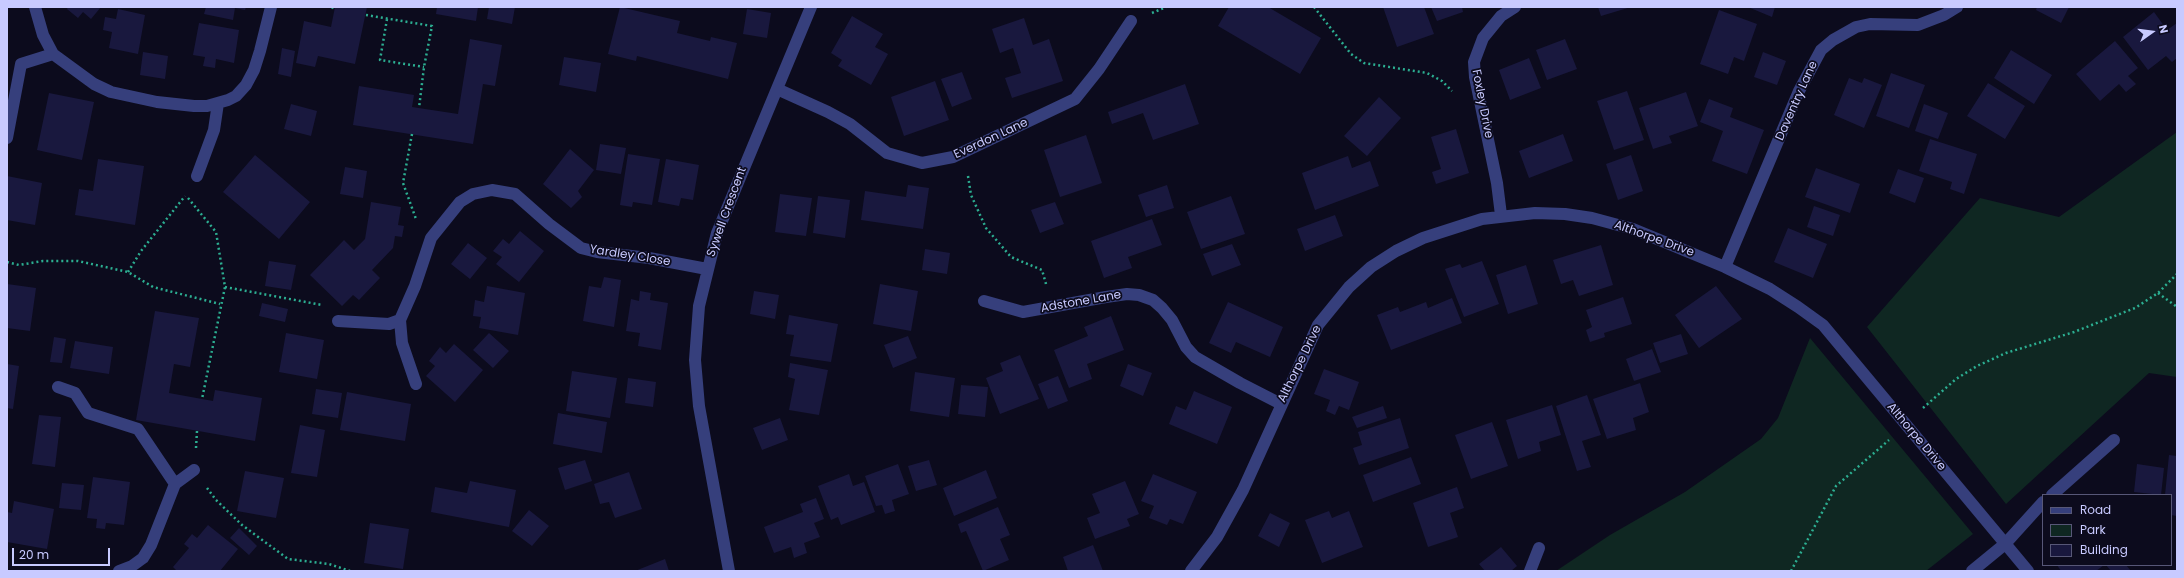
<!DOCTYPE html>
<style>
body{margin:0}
#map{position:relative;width:2184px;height:578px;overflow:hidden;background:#0c0b1d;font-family:Poppins,sans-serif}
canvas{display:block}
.frame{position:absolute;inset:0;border:8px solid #c8caff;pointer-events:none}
.legend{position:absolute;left:2042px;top:494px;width:130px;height:72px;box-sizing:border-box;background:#0c0b1d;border:1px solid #575777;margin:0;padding:5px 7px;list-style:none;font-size:12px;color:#c8caff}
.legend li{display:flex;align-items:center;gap:8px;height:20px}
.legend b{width:20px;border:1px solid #575777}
.north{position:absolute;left:2132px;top:12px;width:40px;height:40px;-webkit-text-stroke:3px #0c0b1d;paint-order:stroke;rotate:76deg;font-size:11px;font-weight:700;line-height:16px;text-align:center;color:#c8caff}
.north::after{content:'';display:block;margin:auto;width:14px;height:18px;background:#c8caff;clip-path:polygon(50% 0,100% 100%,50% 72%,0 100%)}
.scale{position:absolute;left:12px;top:548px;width:98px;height:18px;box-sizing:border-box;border:2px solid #c8caff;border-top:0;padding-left:5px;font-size:12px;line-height:14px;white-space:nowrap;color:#c8caff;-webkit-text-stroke:3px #0c0b1d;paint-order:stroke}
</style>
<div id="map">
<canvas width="2184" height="578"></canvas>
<div class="frame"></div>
<ul class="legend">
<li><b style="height:5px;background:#363f7c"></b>Road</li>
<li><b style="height:11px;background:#0f2722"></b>Park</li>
<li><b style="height:11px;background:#19183e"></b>Building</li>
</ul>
<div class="north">N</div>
<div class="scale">20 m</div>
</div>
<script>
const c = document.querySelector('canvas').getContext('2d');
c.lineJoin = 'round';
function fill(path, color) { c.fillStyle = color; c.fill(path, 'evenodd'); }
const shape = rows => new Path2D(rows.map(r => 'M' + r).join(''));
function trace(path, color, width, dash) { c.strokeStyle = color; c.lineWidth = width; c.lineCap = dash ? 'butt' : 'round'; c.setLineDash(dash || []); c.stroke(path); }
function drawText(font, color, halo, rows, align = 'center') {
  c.font = font + ' Poppins,sans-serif'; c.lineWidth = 3.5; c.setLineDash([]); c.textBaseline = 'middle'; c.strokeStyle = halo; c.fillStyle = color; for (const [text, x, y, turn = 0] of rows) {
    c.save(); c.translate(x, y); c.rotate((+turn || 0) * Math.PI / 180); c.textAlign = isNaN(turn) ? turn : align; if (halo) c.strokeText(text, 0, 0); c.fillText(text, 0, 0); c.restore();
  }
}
fill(shape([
 [2177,132,2177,377,2149,373,2006,504,1867,327,1980,198,2059,217],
 [1810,338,1973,534,1926,571,1556,571,1610,535,1685,492,1761,439,1778,418]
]), '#0f2722');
fill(shape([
 [68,7,101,7,91,19,83,12,78,18,67,9],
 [206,7,246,7,245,10,235,8,233,20,204,14],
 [335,7,367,7,355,64,318,56,315,67,296,63,304,21,331,27],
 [437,7,478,7,476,21,436,14],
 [489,7,515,7,512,24,487,19],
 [620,7,680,21,677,33,710,41,711,37,737,43,728,79,637,56,636,61,608,54],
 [1229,7,1268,7,1321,38,1300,74,1218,26],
 [1383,7,1424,7,1434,34,1397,47],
 [1431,7,1462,7,1463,12,1437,21],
 [1598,7,1631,7,1601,16],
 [1748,7,1775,7,1772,17],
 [2037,7,2069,7,2061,23,2036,10],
 [118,9,145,15,138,54,109,48,112,32,103,30,105,17,116,19],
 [747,9,771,13,767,38,743,34],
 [1719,10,1757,24,1744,61,1734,57,1728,74,1700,64],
 [2154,12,2167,30,2177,23,2177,58,2172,62,2166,56,2148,70,2123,37],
 [852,16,883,34,875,47,888,54,871,85,838,66,842,60,831,53],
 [1024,18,1033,45,1049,39,1063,81,1012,98,1005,78,1021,73,1013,48,1000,53,992,29],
 [199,23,239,30,234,63,216,59,215,68,203,66,205,57,193,55],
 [470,39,502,45,495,86,483,84,473,144,353,125,359,86,414,95,412,107,458,114],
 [1565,39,1577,69,1547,80,1536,50],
 [2115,41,2138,68,2128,76,2136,84,2126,92,2119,84,2100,101,2076,74],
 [282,48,295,51,291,77,278,74],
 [2011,50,2052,75,2034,104,1994,78],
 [143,52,168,56,165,79,140,75],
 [1763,52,1786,61,1777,85,1754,77],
 [564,57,601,63,596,92,559,85],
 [1529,58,1541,88,1510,100,1499,70],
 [962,72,972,99,952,107,941,79],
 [1891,73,1925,85,1909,128,1876,116],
 [1849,78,1862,83,1864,78,1882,85,1864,128,1834,115],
 [935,81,949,120,904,136,891,97],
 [1988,83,2025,106,2005,139,1967,116],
 [1185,84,1199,124,1153,140,1143,113,1112,124,1108,112],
 [1627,91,1644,140,1614,150,1597,101],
 [1686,92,1698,126,1669,136,1672,143,1653,149,1639,108],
 [49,93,94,102,82,160,37,150],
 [1379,97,1401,118,1367,156,1344,136],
 [1709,99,1733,108,1730,117,1764,130,1747,174,1712,161,1723,131,1700,122],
 [291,104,317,111,311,136,284,129],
 [1924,104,1948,113,1938,139,1915,131],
 [1456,129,1469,173,1436,184,1432,172,1441,169,1431,137],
 [1563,134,1573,161,1529,178,1519,151],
 [1086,135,1102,183,1060,197,1044,150],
 [1930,139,1977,154,1964,194,1950,189,1952,182,1919,171],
 [600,144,626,148,621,174,596,170],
 [570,149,594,170,578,191,582,197,571,208,543,184],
 [628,154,660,159,652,205,633,202,632,207,620,205],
 [255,155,310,202,279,239,223,192],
 [1631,155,1643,191,1618,200,1606,164],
 [1348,156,1352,168,1370,161,1379,186,1315,210,1302,173],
 [98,159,144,166,135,225,75,215,79,189,93,191],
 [666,159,699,165,693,200,681,198,679,206,658,202],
 [345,167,367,171,363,198,340,194],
 [1816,168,1860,184,1850,213,1805,197],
 [1898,169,1924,178,1915,203,1889,193],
 [7,176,42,183,35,225,7,220],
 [908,185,929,188,923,229,861,220,865,191,906,197],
 [1167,185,1174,208,1146,217,1138,195],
 [780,194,812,198,806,236,775,232],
 [818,196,850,200,845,238,813,233],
 [1231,196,1245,234,1201,249,1187,212],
 [371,202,401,207,398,225,404,226,402,237,395,236,393,248,372,270,380,278,359,300,353,295,342,306,310,275,344,240,354,250,365,239],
 [1055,202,1064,224,1040,233,1031,210],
 [1814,206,1840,215,1833,236,1807,227],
 [1335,215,1343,236,1305,251,1297,229],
 [1152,219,1162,245,1128,257,1132,268,1104,278,1091,241],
 [1788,228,1827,244,1813,278,1774,262],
 [520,231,544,251,519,282,496,264,502,257,493,251,503,239,509,244],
 [468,243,487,258,470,279,451,264],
 [1232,244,1241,265,1212,276,1203,254],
 [1601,245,1613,285,1579,296,1573,280,1561,284,1553,260],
 [925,249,950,253,947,274,922,270],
 [269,261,296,265,291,290,265,286],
 [1482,261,1499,304,1464,317,1445,269,1460,264,1462,268],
 [1526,265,1538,304,1508,314,1496,275],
 [604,277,621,280,614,327,583,321,589,286,601,288],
 [7,284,36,288,30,331,7,328],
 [880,284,918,291,911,331,873,324],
 [487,286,525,293,518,335,479,328,481,317,473,316,475,300,484,302],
 [1716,286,1742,319,1699,348,1675,315],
 [640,291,651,293,650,300,668,303,661,350,638,346,640,333,626,331,631,299,639,301],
 [754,291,779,295,775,319,750,314],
 [1623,297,1632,324,1604,333,1605,337,1590,342,1586,330,1592,327,1586,310],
 [1452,298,1462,323,1391,350,1377,315,1398,307,1400,312,1426,302,1428,308],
 [1228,302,1283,327,1270,357,1236,342,1231,353,1209,343],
 [262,303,288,309,285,322,259,316],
 [155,311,199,318,190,367,174,364,169,393,213,401,215,390,262,398,255,441,136,420],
 [789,315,838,324,831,362,790,356,794,335,786,334],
 [1111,316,1124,350,1087,364,1092,379,1069,388,1054,350,1088,336,1084,327],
 [286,333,324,340,317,379,279,372],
 [489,333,509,351,493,368,473,350],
 [1681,334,1688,354,1660,363,1653,343],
 [908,336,917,358,893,368,884,345],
 [54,337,66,339,62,363,50,362],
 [75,341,113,347,109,374,70,368],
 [454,344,483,370,455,402,426,376,435,366,429,361,440,347,446,353],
 [1652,349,1661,372,1634,381,1626,359],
 [1020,355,1039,399,1000,414,986,378,1003,371,1000,363],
 [790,363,828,370,819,415,789,410,795,379,788,377],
 [7,364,19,366,13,409,7,408],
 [1128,364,1152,373,1143,396,1120,386],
 [1324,369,1359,382,1349,410,1339,406,1335,415,1326,411,1330,400,1314,394],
 [572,371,617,378,610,418,566,411],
 [915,372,955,378,949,417,910,411],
 [1058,376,1068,401,1048,409,1038,384],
 [628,378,656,382,653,407,625,403],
 [1640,383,1649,412,1633,418,1636,430,1607,439,1593,399],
 [961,385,988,387,985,417,958,414],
 [316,389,342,393,338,418,312,414],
 [1194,391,1232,407,1217,444,1169,424,1176,406,1186,410],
 [347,392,411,404,405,441,340,430],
 [1587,395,1601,435,1582,441,1591,467,1577,471,1556,406],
 [1552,405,1561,435,1539,442,1541,451,1518,459,1506,420],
 [1383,406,1387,418,1357,428,1352,417],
 [558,413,607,422,602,453,553,444],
 [39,415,61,417,55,467,32,464],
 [780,418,788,440,762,450,753,428],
 [1400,418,1409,448,1359,465,1353,448,1362,445,1358,432],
 [1492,422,1508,466,1471,479,1455,435],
 [300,425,325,430,317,477,291,473],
 [2169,455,2177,456,2177,516,2171,515,2171,495,2165,495],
 [1411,457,1421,484,1373,502,1363,475],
 [585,460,592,481,565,490,558,468],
 [929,460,937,485,916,491,908,466],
 [898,464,909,494,892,500,895,511,885,514,882,505,876,506,865,476],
 [2137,464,2164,468,2161,495,2134,492],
 [986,470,997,498,954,516,943,488],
 [245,471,284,478,276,518,237,511],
 [629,472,642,509,615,518,609,502,600,504,594,484],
 [849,474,853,486,864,482,875,512,841,525,838,517,831,520,818,486],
 [1153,474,1197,492,1183,524,1170,519,1167,525,1149,518,1154,506,1141,501],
 [93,477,130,482,124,525,106,523,105,529,96,528,97,519,87,518],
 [470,481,516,490,509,527,431,512,435,487,467,493],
 [1125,481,1139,514,1127,519,1130,526,1095,539,1087,518,1100,513,1092,494],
 [62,483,84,485,81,510,59,508],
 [1457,487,1464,508,1450,513,1458,537,1428,547,1413,503],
 [816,498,824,519,814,523,820,537,804,543,807,553,794,558,791,547,774,553,764,527,803,512,800,504],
 [14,501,54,509,47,549,7,542,7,512,12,513],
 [998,507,1010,535,1000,539,1009,560,983,571,966,531,961,533,958,524],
 [529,510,549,526,532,546,512,531],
 [1329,511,1332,518,1349,511,1363,547,1322,563,1305,520],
 [1270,513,1290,523,1279,547,1258,536],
 [370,523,409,529,403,569,364,563],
 [208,525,238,549,220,571,177,571,173,567,189,548,184,544,192,534,197,538],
 [239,528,257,546,249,555,230,538],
 [1093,545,1103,571,1068,571,1063,557],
 [1501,547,1517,566,1511,571,1485,571,1479,564],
 [665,559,669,571,635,571],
 [2057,565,2104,565,2096,571,2061,571],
 [2106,565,2126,565,2131,571,2111,571]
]), '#19183e');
trace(shape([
 [332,7,334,10],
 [1314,7,1351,54,1364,63,1427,73,1442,81,1452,91],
 [1152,13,1166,7],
 [366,15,432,26,424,67,419,108],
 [387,19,380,60,424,67],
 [412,134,403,183,416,219],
 [968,176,971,195,986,228,1011,257,1042,270,1046,284],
 [188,198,216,232,225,287,202,399],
 [7,262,19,265,43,261,78,261,128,272,153,287,220,304],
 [128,272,141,251,185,196],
 [225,287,322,305],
 [2158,293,2177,307],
 [1923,408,1956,379,1977,366,2006,353,2074,332,2135,308,2158,293,2177,274],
 [196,448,197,431],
 [207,488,216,500,242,525,288,559,329,564,350,571],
 [1791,571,1836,486,1889,440]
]), '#2cae91', 2.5, [2, 3]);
trace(shape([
 [35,7,43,35,53,54,94,84,111,92,157,102,194,106,207,106,228,100,236,96,246,85,254,70,260,51,271,7],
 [777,89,828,112,850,124,887,153,922,163,953,157,1075,99,1099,69,1131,21],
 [7,138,21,64,53,54],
 [197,176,214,130,218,103],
 [1501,215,1497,183,1475,77,1474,62,1483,38,1501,16,1515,7],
 [1725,267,1799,91,1821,50,1833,40,1856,27,1870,24,1918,25,1944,15,1957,7],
 [984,301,1023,312,1106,297,1127,294,1139,295,1153,300,1162,308,1172,320,1186,347,1195,357,1240,383,1281,404],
 [400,320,402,343,416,384],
 [338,321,389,324,400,320,415,286,431,238,460,202,473,194,492,190,515,194,549,224,581,248,597,252,649,258,707,269],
 [58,387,75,393,88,413,138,429,175,484],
 [2052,495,2114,440],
 [119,571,132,566,143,558,151,545,175,484,194,470],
 [729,571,699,406,695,360,699,306,717,233,811,7],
 [1191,571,1217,537,1243,490,1318,325,1349,287,1371,267,1396,251,1423,238,1482,219,1535,213,1565,214,1592,218,1633,229,1725,267,1770,289,1798,307,1823,325,2028,571],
 [1530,571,1539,548],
 [1972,571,2005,544,2043,502]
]), '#363f7c', 12);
drawText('12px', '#c8caff', '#0c0b1d', [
 ["Daventry Lane",1797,101,-66],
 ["Foxley Drive",1482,104,79],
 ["Everdon Lane",991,139,-25],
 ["Sywell Crescent",727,212,-70],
 ["Althorpe Drive",1654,239,20],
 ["Yardley Close",630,256,9],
 ["Adstone Lane",1081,302,-10],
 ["Althorpe Drive",1300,364,-64],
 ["Althorpe Drive",1916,437,50]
]);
</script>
